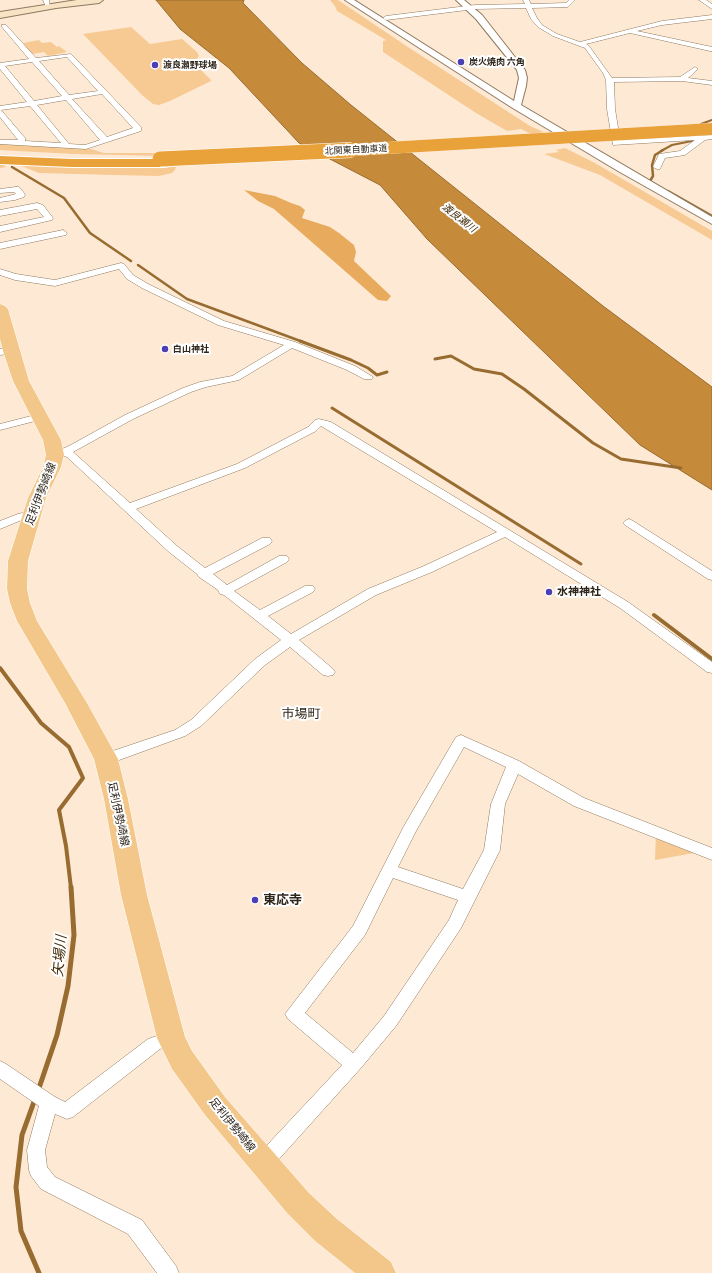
<!DOCTYPE html>
<meta charset="utf-8">
<style>
body{margin:0}
canvas{display:block;background:#feead4}
</style>
<canvas width="712" height="1273"></canvas>
<script>
const c = document.querySelector('canvas').getContext('2d');
c.lineJoin = 'round';
function fill(path, color) { c.fillStyle = color; c.fill(path, 'evenodd'); }
const shape = rows => new Path2D(rows.map(r => 'M' + r).join(''));
function trace(path, color, width, dash) { c.strokeStyle = color; c.lineWidth = width; c.lineCap = dash ? 'butt' : 'round'; c.setLineDash(dash || []); c.stroke(path); }
function drawText(font, color, halo, rows, align = 'center') {
  c.font = font + ' Literata,"Noto Sans JP",serif'; c.lineWidth = 4; c.setLineDash([]); c.textBaseline = 'middle'; c.strokeStyle = halo; c.fillStyle = color; for (const [text, x, y, turn = 0] of rows) {
    c.save(); c.translate(x, y); c.rotate((+turn || 0) * Math.PI / 180); c.textAlign = isNaN(turn) ? turn : align; if (halo) c.strokeText(text, 0, 0); c.fillText(text, 0, 0); c.restore();
  }
}
fill(shape([
 [330,0,338,0,408,47,530,126,544,132,531,134,521,129,507,131,476,113,383,52,383,41,386,40,337,11,335,6],
 [131,27,150,44,182,39,197,52,199,56,195,61,197,66,211,80,211,81,170,101,159,105,153,104,142,95,83,34],
 [39,40,42,43,51,42,57,47,59,46,67,52,48,56,44,52,32,54,23,43],
 [0,143,91,149,104,153,161,153,164,156,74,154,17,151,0,150],
 [565,148,595,163,712,231,712,240,600,175,544,154,559,152,556,150],
 [0,162,106,167,176,167,175,170,172,173,159,176,113,175,39,173,19,165,4,165,6,167,0,168],
 [656,831,705,851,655,860]
]), '#f7ca94');
fill(shape([
 [244,190,275,196,291,203,300,206,305,210,302,218,330,227,339,233,354,245,356,252,354,261,391,296,387,301,378,300,274,209,258,201]
]), '#e8ab5d');
const water = shape([
 [156,0,244,0,243,3,302,63,351,105,603,306,712,387,712,490,640,445,427,239,380,185,299,143,229,68,180,29,156,0]
]);
fill(water, '#c58a3a');
trace(water, '#986c31', 1);
trace(shape([
 [700,127,701,124,712,120],
 [661,151,672,145,692,141,695,136]
]), '#986c31', 2);
trace(shape([
 [12,167,64,198,90,233,131,261],
 [652,183,650,181,653,176,652,165,655,155,663,150],
 [668,191,712,216],
 [138,265,187,299,303,342]
]), '#986c31', 2.5);
trace(shape([
 [300,341,351,360,368,368,377,375,387,372],
 [435,359,451,356,474,369,502,374,524,389,593,443,621,459,681,468],
 [332,408,581,564]
]), '#986c31', 3);
trace(shape([
 [654,615,712,659],
 [0,668,41,723,69,747,83,778,59,810,66,846,71,888]
]), '#986c31', 4);
trace(shape([
 [38,1091,57,1035,68,986,74,935,71,887],
 [35,1099,22,1135,16,1187,21,1231,39,1273]
]), '#986c31', 5);
const minor = shape([
 [43,0,49,0,50,7,46,7,43,0],
 [523,0,529,0,531,4,566,3,569,0,575,0,568,7,532,8,537,18,542,25,557,34,580,42,662,21,712,15,712,19,662,25,637,31,712,47,712,51,710,51,630,33,586,44,589,46,612,78,680,77,695,67,698,69,688,78,712,81,712,85,682,81,614,82,615,109,620,140,712,135,712,139,705,140,685,155,665,158,660,169,657,169,653,167,659,154,680,151,695,140,613,145,607,109,606,80,603,73,585,48,553,36,538,27,531,19,526,8,475,9,386,20,383,18,386,16,475,5,525,4,523,0],
 [699,0,706,0,712,4,712,9,699,0],
 [2,25,6,25,36,58,71,54,141,127,141,131,86,149,0,144,0,140,18,140,0,117,0,106,27,102,0,69,0,63,29,59,2,27,2,25],
 [67,57,98,91,69,95,39,61,67,57],
 [32,62,62,96,34,101,5,66,32,62],
 [102,94,133,128,107,137,72,99,102,94],
 [66,100,100,140,85,145,69,144,37,105,66,100],
 [30,106,61,143,25,141,25,138,1,110,30,106],
 [16,187,19,187,24,193,25,195,24,197,15,200,0,202,0,198,16,194,14,192,0,193,0,189,16,187],
 [37,203,43,205,53,218,52,220,0,232,0,226,44,217,37,209,0,216,0,210,37,203],
 [63,230,67,233,66,235,0,249,0,243,63,230],
 [121,263,124,264,133,275,148,284,224,321,295,342,355,366,373,377,372,379,364,379,347,370,292,348,239,380,206,387,191,392,133,419,73,452,130,503,237,464,308,427,315,420,319,419,331,422,628,602,712,662,712,673,707,672,620,608,505,537,432,572,376,595,299,640,333,669,335,672,333,675,328,676,323,675,290,647,265,665,201,726,185,736,111,763,106,764,101,763,99,759,101,755,175,730,191,720,255,659,281,640,224,595,220,594,218,590,199,577,197,574,169,552,67,457,64,456,59,457,53,454,55,452,69,446,125,415,183,388,200,382,232,376,284,345,218,325,142,288,127,279,119,269,55,286,15,280,0,275,0,269,16,274,55,280,121,263],
 [321,426,497,532,424,566,368,589,291,634,268,616,313,592,315,589,313,586,305,586,260,610,234,591,287,562,289,559,287,556,279,556,227,585,213,574,270,544,272,541,270,538,262,538,205,568,177,546,136,509,245,468,316,431,321,426],
 [11,348,16,351,15,353,0,355,0,349,11,348],
 [39,414,44,417,43,419,0,430,0,424,39,414],
 [32,511,36,513,38,515,36,517,24,519,0,529,0,521,18,514,32,511],
 [629,519,633,521,712,571,712,580,708,579,625,525,623,523,625,521,629,519],
 [461,735,519,761,584,798,712,848,712,860,574,806,518,774,505,804,500,850,461,928,396,1026,360,1069,270,1169,263,1172,256,1169,254,1163,256,1157,342,1065,288,1019,285,1014,353,926,404,826,456,737,461,735],
 [464,747,506,767,491,804,484,850,463,889,398,867,416,831,464,747],
 [393,878,458,900,449,920,384,1016,353,1053,305,1013,365,935,393,878],
 [171,1031,177,1033,180,1038,177,1043,160,1049,73,1117,67,1119,55,1114,45,1150,47,1167,55,1177,142,1220,176,1266,179,1273,157,1273,128,1234,41,1189,31,1176,29,1170,27,1150,39,1106,0,1079,0,1061,6,1064,55,1097,65,1102,148,1039,171,1031]
]);
const tertiary = shape([
 [345,0,354,0,514,101,519,78,517,70,476,19,456,0,464,0,482,15,525,70,527,78,526,86,521,105,712,217,712,224,618,171,511,107,345,0]
]);
const secondary = shape([
 [77,0,103,0,99,3,56,8,0,18,0,12,77,0]
]);
const primary = shape([
 [0,304,5,306,8,309,29,381,61,440,64,455,61,467,46,498,28,561,27,589,30,603,37,621,87,703,118,759,128,799,147,895,185,1037,192,1051,225,1097,309,1193,337,1219,391,1262,396,1273,355,1273,315,1241,287,1213,205,1115,172,1069,157,1038,121,895,104,799,94,759,65,703,17,621,10,603,7,589,8,561,28,498,43,467,46,455,43,440,13,381,3,351,0,339,0,304]
]);
const motorway = shape([
 [0,156,72,159,165,159,170,160,172,163,170,166,165,167,72,167,0,164,0,156]
]);
trace(minor, '#8e795f', 1);
trace(tertiary, '#8e795f', 2);
trace(secondary, '#8e795f', 2);
trace(primary, '#fff', 1);
trace(motorway, '#fff', 2);
fill(minor, '#fff');
fill(tertiary, '#fff');
fill(secondary, '#f8e3c4');
fill(primary, '#f2c789');
fill(motorway, '#e9a13a');
const motorwayBridgeFar1 = shape([
 [335,151,712,129]
]);
const motorwayBridge = shape([
 [160,159,352,150]
]);
trace(motorwayBridgeFar1, '#fff', 12, []);
trace(motorwayBridge, '#fff', 16, []);
trace(motorwayBridgeFar1, '#e9a13a', 12);
trace(motorwayBridge, '#e9a13a', 15);
for (const [x, y, r, color] of [
 [461,62,4,"#4c3fb6"],
 [155,65,4,"#4c3fb6"],
 [165,349,4,"#4c3fb6"],
 [549,592,4,"#4c3fb6"],
 [255,900,4,"#4c3fb6"]
]) { const dot = new Path2D(); dot.arc(x, y, r, 0, 2 * Math.PI); c.fillStyle = color; c.fill(dot); trace(dot, '#fff', 1.5); }
drawText('bold 9px', '#2f261b', '#fff', [
 ["炭火焼肉 六角",469,62],
 ["渡良瀬野球場",163,65],
 ["白山神社",173,349]
], 'left');
drawText('9px', '#2f261b', '#fff', [
 ["北関東自動車道",356,150,-3]
]);
drawText('italic 10px', '#432b08', '#fff', [
 ["渡良瀬川",459,218,38]
]);
drawText('11px', '#2f261b', '#fff', [
 ["足利伊勢崎線",41,494,-69],
 ["足利伊勢崎線",118,814,78],
 ["足利伊勢崎線",232,1125,51]
]);
drawText('bold 11px', '#2f261b', '#fff', [
 ["水神神社",557,592]
], 'left');
drawText('13px', '#2f261b', '#fff', [
 ["市場町",301,714]
]);
drawText('bold 13px', '#2f261b', '#fff', [
 ["東応寺",263,900]
], 'left');
drawText('italic 14px', '#432b08', '#fff', [
 ["矢場川",60,956,-85]
]);
</script>
